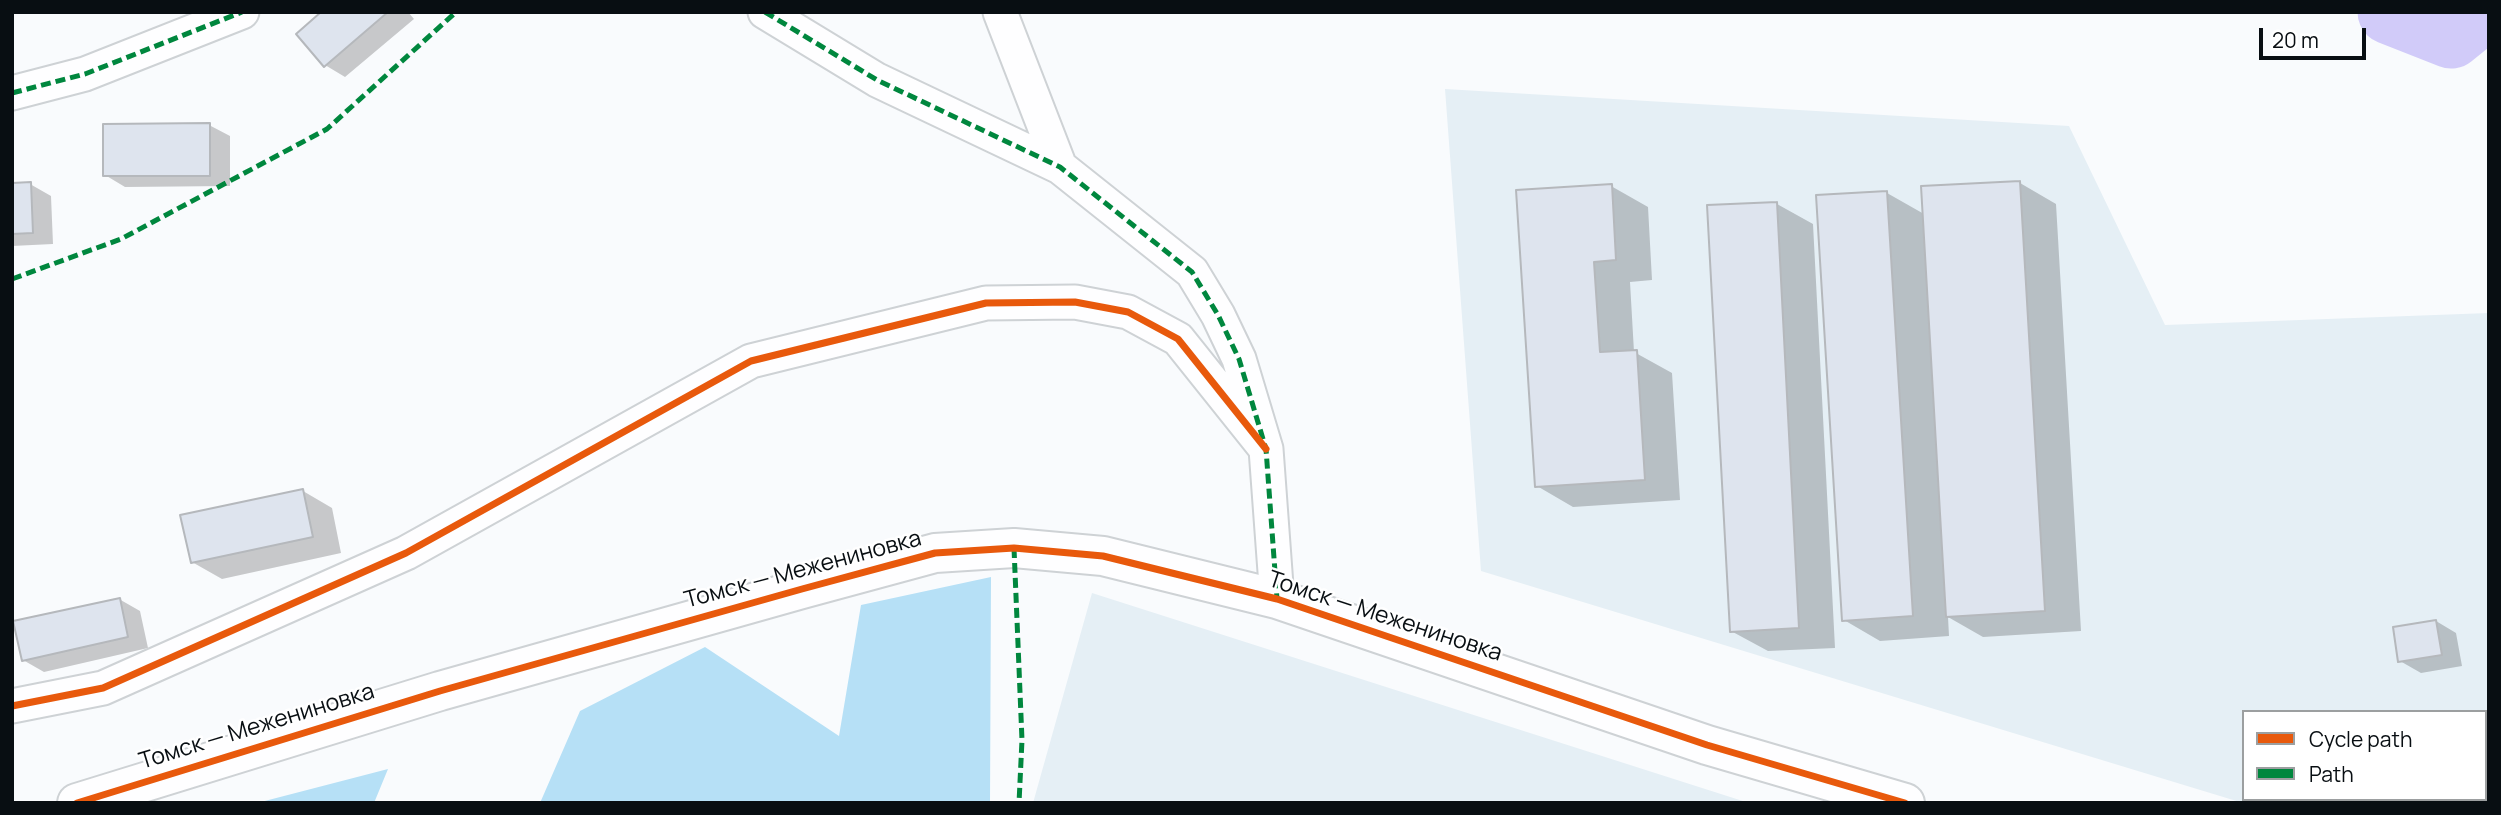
<!DOCTYPE html>
<meta charset="utf-8">
<style>
body{margin:0}
#map{position:relative;width:2501px;height:815px;overflow:hidden;background:#f9fbfd;font-family:Manrope,sans-serif}
canvas{display:block}
.frame{position:absolute;inset:0;border:14px solid #080e12;pointer-events:none}
.legend{position:absolute;left:2242px;top:710px;width:245px;height:91px;box-sizing:border-box;background:#fff;border:2px solid #9c9fa0;margin:0;padding:9px 12px;list-style:none;font-size:21px;color:#080e12}
.legend li{display:flex;align-items:center;gap:14px;height:35px}
.legend b{width:35px;border:2px solid #9c9fa0}
.scale{position:absolute;left:2259px;top:28px;width:107px;height:32px;box-sizing:border-box;border:4px solid #080e12;border-top:0;padding-left:9px;font-size:21px;line-height:24px;white-space:nowrap;color:#080e12;-webkit-text-stroke:5px #fff;paint-order:stroke}
</style>
<div id="map">
<canvas width="2501" height="815"></canvas>
<div class="frame"></div>
<ul class="legend">
<li><b style="height:9px;background:#e8590c"></b>Cycle path</li>
<li><b style="height:9px;background:#00873e"></b>Path</li>
</ul>
<div class="scale">20 m</div>
</div>
<script>
const c = document.querySelector('canvas').getContext('2d');
c.lineJoin = 'round';
function fill(path, color) { c.fillStyle = color; c.fill(path, 'evenodd'); }
const shape = rows => new Path2D(rows.map(r => 'M' + r).join(''));
function trace(path, color, width, dash) { c.strokeStyle = color; c.lineWidth = width; c.lineCap = dash ? 'butt' : 'round'; c.setLineDash(dash || []); c.stroke(path); }
function drawText(font, color, halo, rows, align = 'center') {
  c.font = font + ' Manrope,sans-serif'; c.lineWidth = 5; c.setLineDash([]); c.textBaseline = 'middle'; c.strokeStyle = halo; c.fillStyle = color; for (const [text, x, y, turn = 0] of rows) {
    c.save(); c.translate(x, y); c.rotate((+turn || 0) * Math.PI / 180); c.textAlign = isNaN(turn) ? turn : align; if (halo) c.strokeText(text, 0, 0); c.fillText(text, 0, 0); c.restore();
  }
}
fill(shape([
 [1445,89,2069,126,2165,325,2489,313,2489,761,2485,761,2485,712,2244,712,2244,799,2271,799,2243,803,1481,571],
 [1092,593,1749,803,1033,803]
]), '#e5eff5');
fill(shape([
 [991,577,990,803,540,803,580,711,705,647,839,736,861,605],
 [388,769,374,803,257,803]
]), '#b6e0f6');
fill(shape([
 [324,12,408,12,414,19,345,77,325,65],
 [209,125,230,136,230,186,125,187,105,175],
 [2020,183,2056,204,2081,631,1983,637,1948,617,1949,636,1880,641,1844,620,1887,193,1924,214],
 [30,184,51,196,53,244,12,246,12,185],
 [1611,186,1648,207,1652,280,1630,282,1634,352,1672,373,1680,500,1573,507,1537,486],
 [1777,204,1813,224,1835,648,1768,651,1731,631],
 [303,491,332,508,341,553,222,579,192,562],
 [119,599,140,611,148,648,44,672,23,660],
 [2436,621,2456,633,2462,666,2421,673,2400,661]
]), '#0003');
trace(shape([
 [2390,12,2451,36,2481,12]
]), '#d1cbf9', 65);
const building = shape([
 [321,12,388,12,324,67,296,34,321,12],
 [210,123,210,176,103,176,103,124,210,123],
 [2020,181,2045,611,1946,617,1921,186,2020,181],
 [31,182,33,233,12,234,12,183,31,182],
 [1612,184,1616,260,1594,262,1600,352,1637,350,1645,480,1535,487,1516,190,1612,184],
 [1887,191,1913,616,1842,621,1816,195,1887,191],
 [1777,202,1799,628,1730,632,1707,205,1777,202],
 [303,489,313,537,191,563,180,515,303,489],
 [120,598,128,637,22,661,13,621,120,598],
 [2436,620,2442,655,2398,662,2393,627,2436,620]
]);
fill(building, '#dee4ee');
trace(building, '#b5b8bc', 2);
const minor = shape([
 [765,12,877,80,1060,167,1192,272,1218,315,1239,359,1266,449,1277,599],
 [1000,12,1060,167],
 [12,93,85,74,242,12],
 [12,706,103,688,406,553,751,361,986,303,1075,302,1128,312,1178,339,1266,449]
]);
const tertiary = shape([
 [77,803,440,691,802,589,935,553,1014,548,1103,556,1277,599,1707,745,1905,803]
]);
trace(minor, '#ced2d5', 37);
trace(tertiary, '#ced2d5', 42);
trace(minor, '#fefeff', 33);
trace(tertiary, '#fefeff', 38);
trace(shape([
 [765,12,877,80,1060,167,1192,272,1218,315,1239,359,1266,449,1277,599],
 [12,93,85,74,242,12],
 [12,279,121,239,327,129,456,12],
 [1014,548,1022,740,1019,803]
]), '#00873e', 5, [10, 5]);
trace(shape([
 [12,706,103,688,406,553,751,361,986,303,1075,302,1128,312,1178,339,1266,449],
 [77,803,440,691,802,589,935,553,1014,548,1103,556,1277,599,1707,745,1905,803]
]), '#e8590c', 7);
drawText('23px', '#080e12', '#fff', [
 ["Томск — Межениновка",803,570,-15],
 ["Томск — Межениновка",1385,617,18],
 ["Томск — Межениновка",257,727,-17]
]);
</script>
